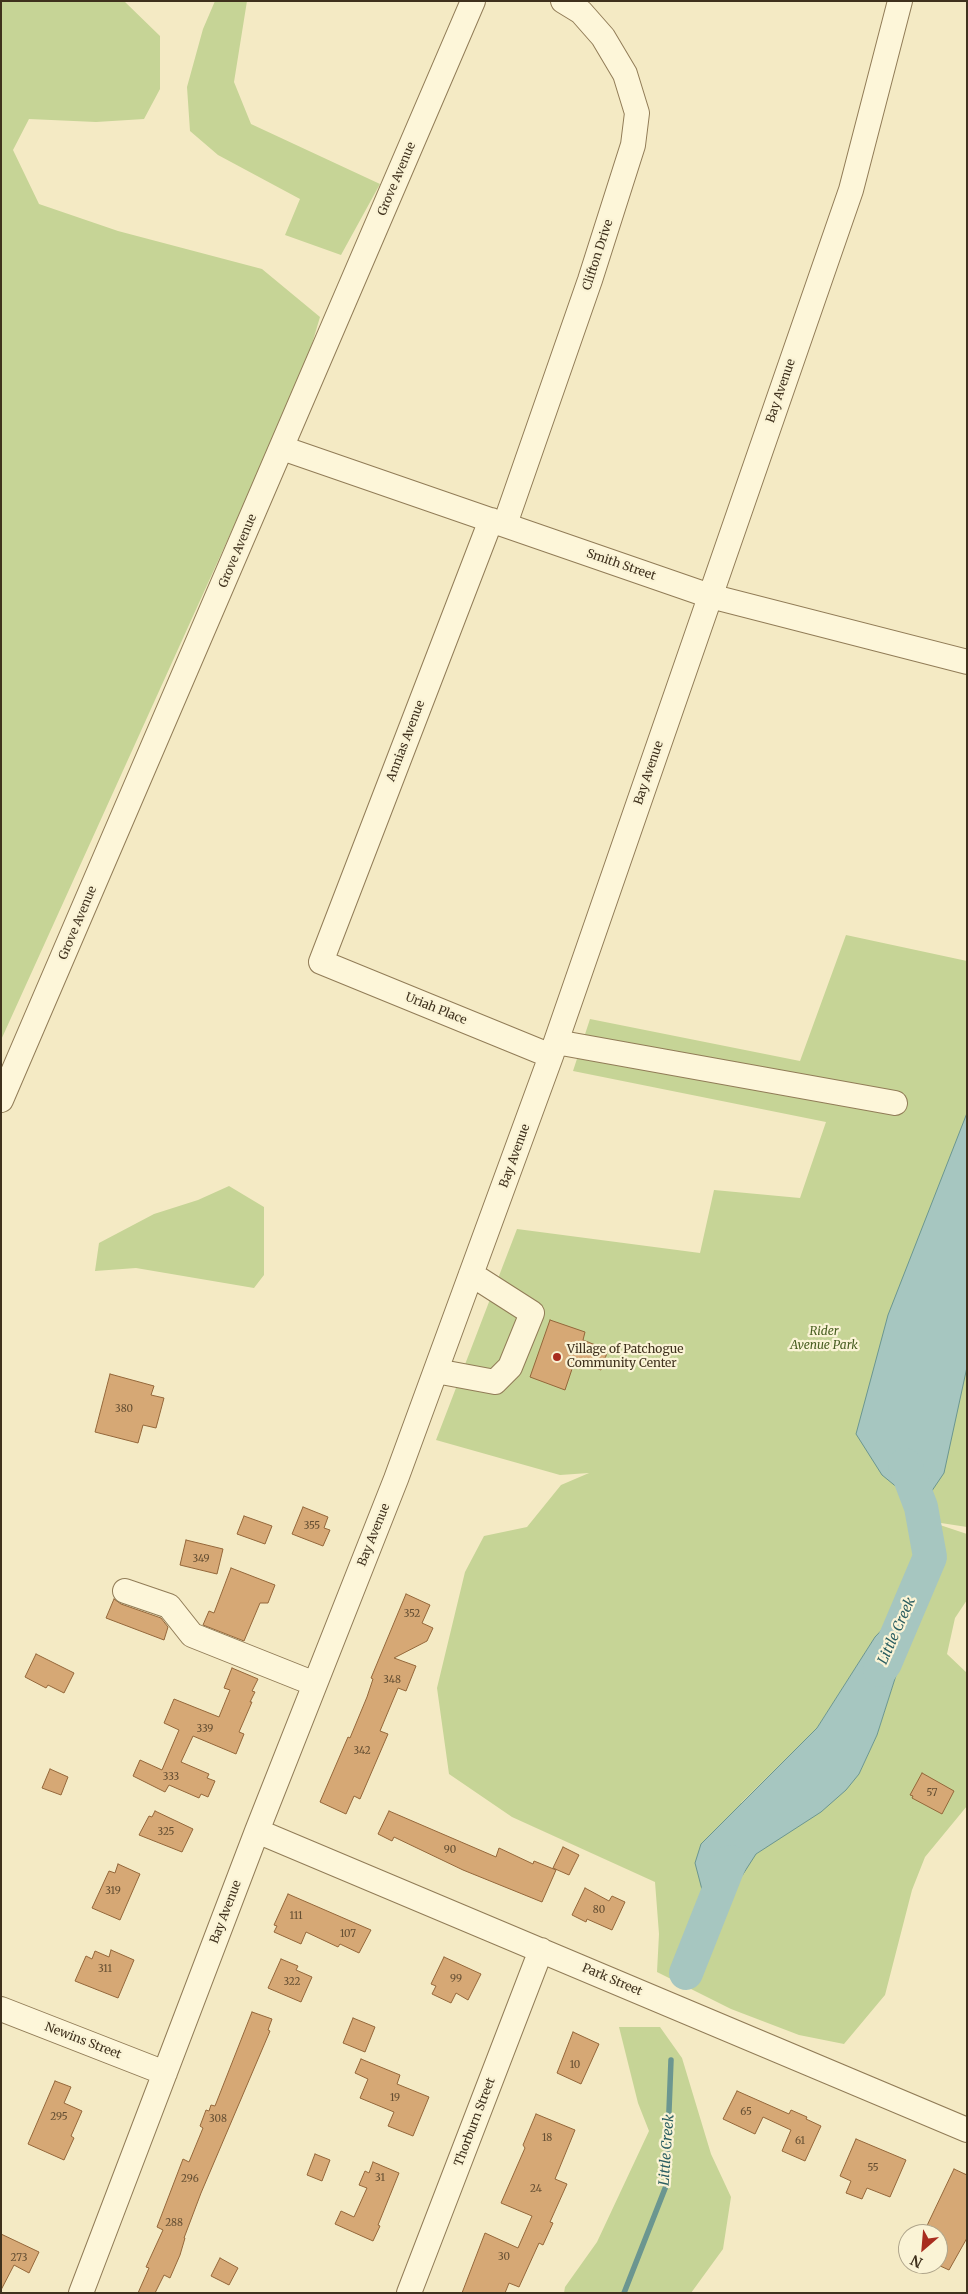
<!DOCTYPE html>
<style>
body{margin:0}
#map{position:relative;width:968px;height:2294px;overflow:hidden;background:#f4eac4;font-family:Merriweather,serif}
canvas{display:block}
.frame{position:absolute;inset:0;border:2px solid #3f311d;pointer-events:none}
.north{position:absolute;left:898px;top:2224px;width:50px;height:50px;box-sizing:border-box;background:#faf3d5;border:1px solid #afa58b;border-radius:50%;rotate:207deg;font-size:14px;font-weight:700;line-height:20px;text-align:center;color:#3f311d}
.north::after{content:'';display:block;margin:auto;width:18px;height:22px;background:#a82d1f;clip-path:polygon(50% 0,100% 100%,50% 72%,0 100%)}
</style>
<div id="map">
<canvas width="968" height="2294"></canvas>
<div class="frame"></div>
<div class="north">N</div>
</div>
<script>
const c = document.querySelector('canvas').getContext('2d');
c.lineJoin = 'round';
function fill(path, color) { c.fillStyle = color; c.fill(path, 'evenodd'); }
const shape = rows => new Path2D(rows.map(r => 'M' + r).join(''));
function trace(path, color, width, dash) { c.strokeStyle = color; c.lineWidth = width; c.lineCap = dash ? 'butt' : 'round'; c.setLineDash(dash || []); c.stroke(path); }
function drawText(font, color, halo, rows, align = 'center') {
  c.font = font + ' Merriweather,serif'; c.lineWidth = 4.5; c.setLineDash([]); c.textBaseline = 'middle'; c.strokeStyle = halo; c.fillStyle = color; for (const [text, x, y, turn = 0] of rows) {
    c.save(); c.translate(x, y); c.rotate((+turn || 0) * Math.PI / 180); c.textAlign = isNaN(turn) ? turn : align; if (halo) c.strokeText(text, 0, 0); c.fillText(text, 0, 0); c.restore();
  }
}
fill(shape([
 [1,1,124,1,160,36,160,89,144,119,96,122,29,119,13,150,39,204,118,231,262,269,320,317,304,371,1,1040],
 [215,1,247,1,234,82,251,124,380,184,341,255,285,235,300,199,218,155,190,131,187,87,203,29],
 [846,935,967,961,967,1527,928,1521,967,1534,967,1600,955,1618,947,1654,967,1673,967,1806,925,1857,912,1890,885,1995,844,2044,799,2035,731,2009,657,1972,659,1934,655,1882,512,1817,449,1774,437,1688,465,1572,484,1536,527,1527,561,1485,589,1473,560,1475,436,1440,517,1229,700,1253,714,1190,800,1198,826,1122,573,1071,590,1019,800,1061],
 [895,1616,907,1641,877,1735,859,1774,787,1832,756,1854,741,1803,817,1728,875,1637],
 [229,1186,264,1207,264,1275,254,1288,136,1268,95,1271,99,1243,154,1214,198,1200],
 [619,2027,660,2027,682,2058,711,2154,731,2197,723,2249,691,2293,564,2293,565,2287,597,2242,649,2131,638,2103]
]), '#c6d496');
const water = shape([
 [967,1113,967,1367,944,1473,921,1507,882,1475,856,1434,888,1315,967,1113],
 [895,1616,907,1641,877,1735,859,1774,846,1790,821,1812,756,1854,722,1907,705,1901,695,1863,701,1844,817,1728,875,1637,895,1616]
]);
fill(water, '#a6c6c0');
trace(water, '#6b9690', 1);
trace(shape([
 [624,2293,666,2186,671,2060]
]), '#6b9690', 5.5);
trace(shape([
 [880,1670,885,1663,930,1557,921,1507,905,1465],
 [686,1973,730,1862]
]), '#a6c6c0', 34);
const building = shape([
 [550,1320,585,1332,583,1340,608,1350,601,1370,575,1360,565,1390,530,1377,550,1320],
 [110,1374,154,1386,151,1395,164,1398,156,1428,143,1425,138,1443,95,1432,110,1374],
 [303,1507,328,1517,324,1528,330,1530,323,1546,292,1534,303,1507],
 [244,1516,272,1526,265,1544,237,1534,244,1516],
 [186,1540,223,1549,217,1574,180,1565,186,1540],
 [231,1568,275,1585,268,1603,260,1603,244,1641,203,1625,209,1611,214,1613,231,1568],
 [406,1594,430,1605,422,1623,433,1628,427,1641,394,1658,416,1666,406,1691,398,1688,380,1731,388,1734,360,1799,354,1796,346,1814,320,1802,348,1737,350,1738,367,1697,373,1679,371,1678,406,1594],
 [114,1599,121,1604,161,1618,168,1627,164,1640,106,1618,114,1599],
 [36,1654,74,1673,64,1693,48,1685,46,1688,25,1677,36,1654],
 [232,1668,258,1679,252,1691,255,1692,250,1702,252,1702,239,1732,244,1734,236,1754,193,1736,181,1762,209,1774,207,1778,215,1781,208,1797,201,1794,199,1798,169,1785,165,1792,133,1776,140,1760,162,1770,179,1730,164,1723,174,1699,219,1717,230,1690,224,1688,232,1668],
 [50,1769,68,1777,61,1795,42,1788,50,1769],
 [922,1773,954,1791,942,1814,912,1798,913,1796,910,1795,922,1773],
 [155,1811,193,1829,182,1852,139,1835,149,1816,152,1817,155,1811],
 [389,1811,496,1857,499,1848,533,1864,534,1861,556,1870,542,1902,463,1870,394,1837,392,1841,378,1834,389,1811],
 [563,1847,579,1855,569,1875,553,1868,563,1847],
 [118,1864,140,1874,120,1920,92,1908,109,1871,115,1873,118,1864],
 [585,1888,609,1901,612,1896,625,1902,612,1930,587,1919,586,1922,572,1915,585,1888],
 [288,1894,371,1930,359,1953,340,1944,338,1947,306,1932,301,1944,274,1932,277,1926,274,1925,288,1894],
 [111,1950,134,1960,118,1998,75,1981,86,1956,92,1959,95,1951,109,1957,111,1950],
 [444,1957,481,1974,468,2000,456,1993,451,2003,432,1994,436,1986,431,1984,444,1957],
 [281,1959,298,1966,296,1970,312,1977,301,2002,268,1988,281,1959],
 [252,2012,272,2019,268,2030,270,2031,201,2193,184,2238,185,2238,180,2255,170,2278,164,2275,155,2293,138,2293,149,2268,146,2267,163,2230,157,2227,183,2159,189,2162,203,2128,200,2126,206,2110,209,2111,211,2105,215,2106,252,2012],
 [353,2018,375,2027,365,2052,343,2043,353,2018],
 [573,2032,599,2044,581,2084,557,2073,573,2032],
 [361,2059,400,2075,397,2084,429,2097,413,2136,388,2126,394,2112,360,2098,368,2079,355,2073,361,2059],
 [55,2081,71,2087,64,2103,82,2111,71,2136,74,2138,64,2160,28,2144,55,2081],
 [737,2091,789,2114,791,2110,807,2117,806,2119,821,2126,805,2161,782,2151,791,2130,763,2117,755,2134,723,2119,737,2091],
 [536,2114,575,2130,555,2179,567,2184,550,2222,553,2223,543,2245,539,2243,519,2287,509,2283,505,2293,462,2293,485,2233,518,2248,532,2216,501,2203,525,2148,523,2145,536,2114],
 [856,2139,906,2160,890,2197,867,2188,862,2199,846,2193,851,2181,840,2176,856,2139],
 [315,2154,330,2160,322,2181,307,2175,315,2154],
 [373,2162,399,2173,378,2225,380,2226,373,2241,335,2224,341,2211,354,2217,367,2188,359,2185,365,2171,369,2173,373,2162],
 [954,2169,967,2175,967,2238,949,2270,938,2265,938,2234,923,2234,954,2169],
 [1,2234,39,2252,29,2273,14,2265,1,2290,1,2234],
 [220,2258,238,2268,229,2285,211,2276,220,2258]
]);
fill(building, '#d6a875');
trace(building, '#94673a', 1);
const minor = shape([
 [282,448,710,596,967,662],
 [491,520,321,962,551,1056],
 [505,524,590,280,633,145,637,113,625,74,603,37,581,12,563,1],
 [556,1042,895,1103],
 [1,1100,473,1],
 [436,1371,495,1382,510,1367,532,1313,471,1274],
 [125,1591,169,1606,192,1635,315,1684],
 [257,1831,967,2130],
 [1,2009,165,2073],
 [81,2293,257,1831,396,1479,551,1056,851,190,900,1],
 [409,2293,541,1950]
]);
trace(minor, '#917c57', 26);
trace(minor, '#fdf6d9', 24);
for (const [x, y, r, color] of [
 [557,1357,5,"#a82d1f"]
]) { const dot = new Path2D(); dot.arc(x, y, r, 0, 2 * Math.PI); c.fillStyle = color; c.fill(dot); trace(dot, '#faf3d5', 2); }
drawText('10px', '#654f33', null, [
 ["380",124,1409],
 ["355",312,1526],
 ["349",201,1559],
 ["352",412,1614],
 ["348",392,1680],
 ["339",205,1729],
 ["342",362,1751],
 ["333",171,1777],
 ["57",932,1793],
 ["325",166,1832],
 ["90",450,1850],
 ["319",113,1891],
 ["80",599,1910],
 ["111",296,1916],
 ["107",348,1934],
 ["311",105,1969],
 ["99",456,1979],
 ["322",292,1982],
 ["10",575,2065],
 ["19",395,2098],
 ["65",746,2112],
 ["295",59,2117],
 ["308",218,2119],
 ["18",547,2138],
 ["61",800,2141],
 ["55",873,2168],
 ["31",380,2178],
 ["296",190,2179],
 ["24",536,2189],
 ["288",174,2223],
 ["30",504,2257],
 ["273",19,2258]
]);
drawText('12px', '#3f311d', '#faf3d5', [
 ["Grove Avenue",397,179,-67],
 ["Clifton Drive",598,255,-72],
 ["Bay Avenue",781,391,-71],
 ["Grove Avenue",238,551,-67],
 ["Smith Street",621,565,19],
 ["Annias Avenue",406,741,-69],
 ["Bay Avenue",649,773,-71],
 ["Grove Avenue",78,923,-67],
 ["Uriah Place",436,1009,22],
 ["Bay Avenue",515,1156,-70],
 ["Bay Avenue",374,1535,-68],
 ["Bay Avenue",226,1912,-69],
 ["Park Street",612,1980,23],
 ["Newins Street",83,2041,21],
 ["Thorburn Street",475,2122,-69]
]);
drawText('italic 12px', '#485e21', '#faf3d5', [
 ["Rider",824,1332],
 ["Avenue Park",824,1346]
]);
drawText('12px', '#3f311d', '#faf3d5', [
 ["Village of Patchogue",567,1350],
 ["Community Center",567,1364]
], 'left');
drawText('italic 14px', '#2b5e61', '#faf3d5', [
 ["Little Creek",897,1631,-66],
 ["Little Creek",667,2150,-86]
]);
</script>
